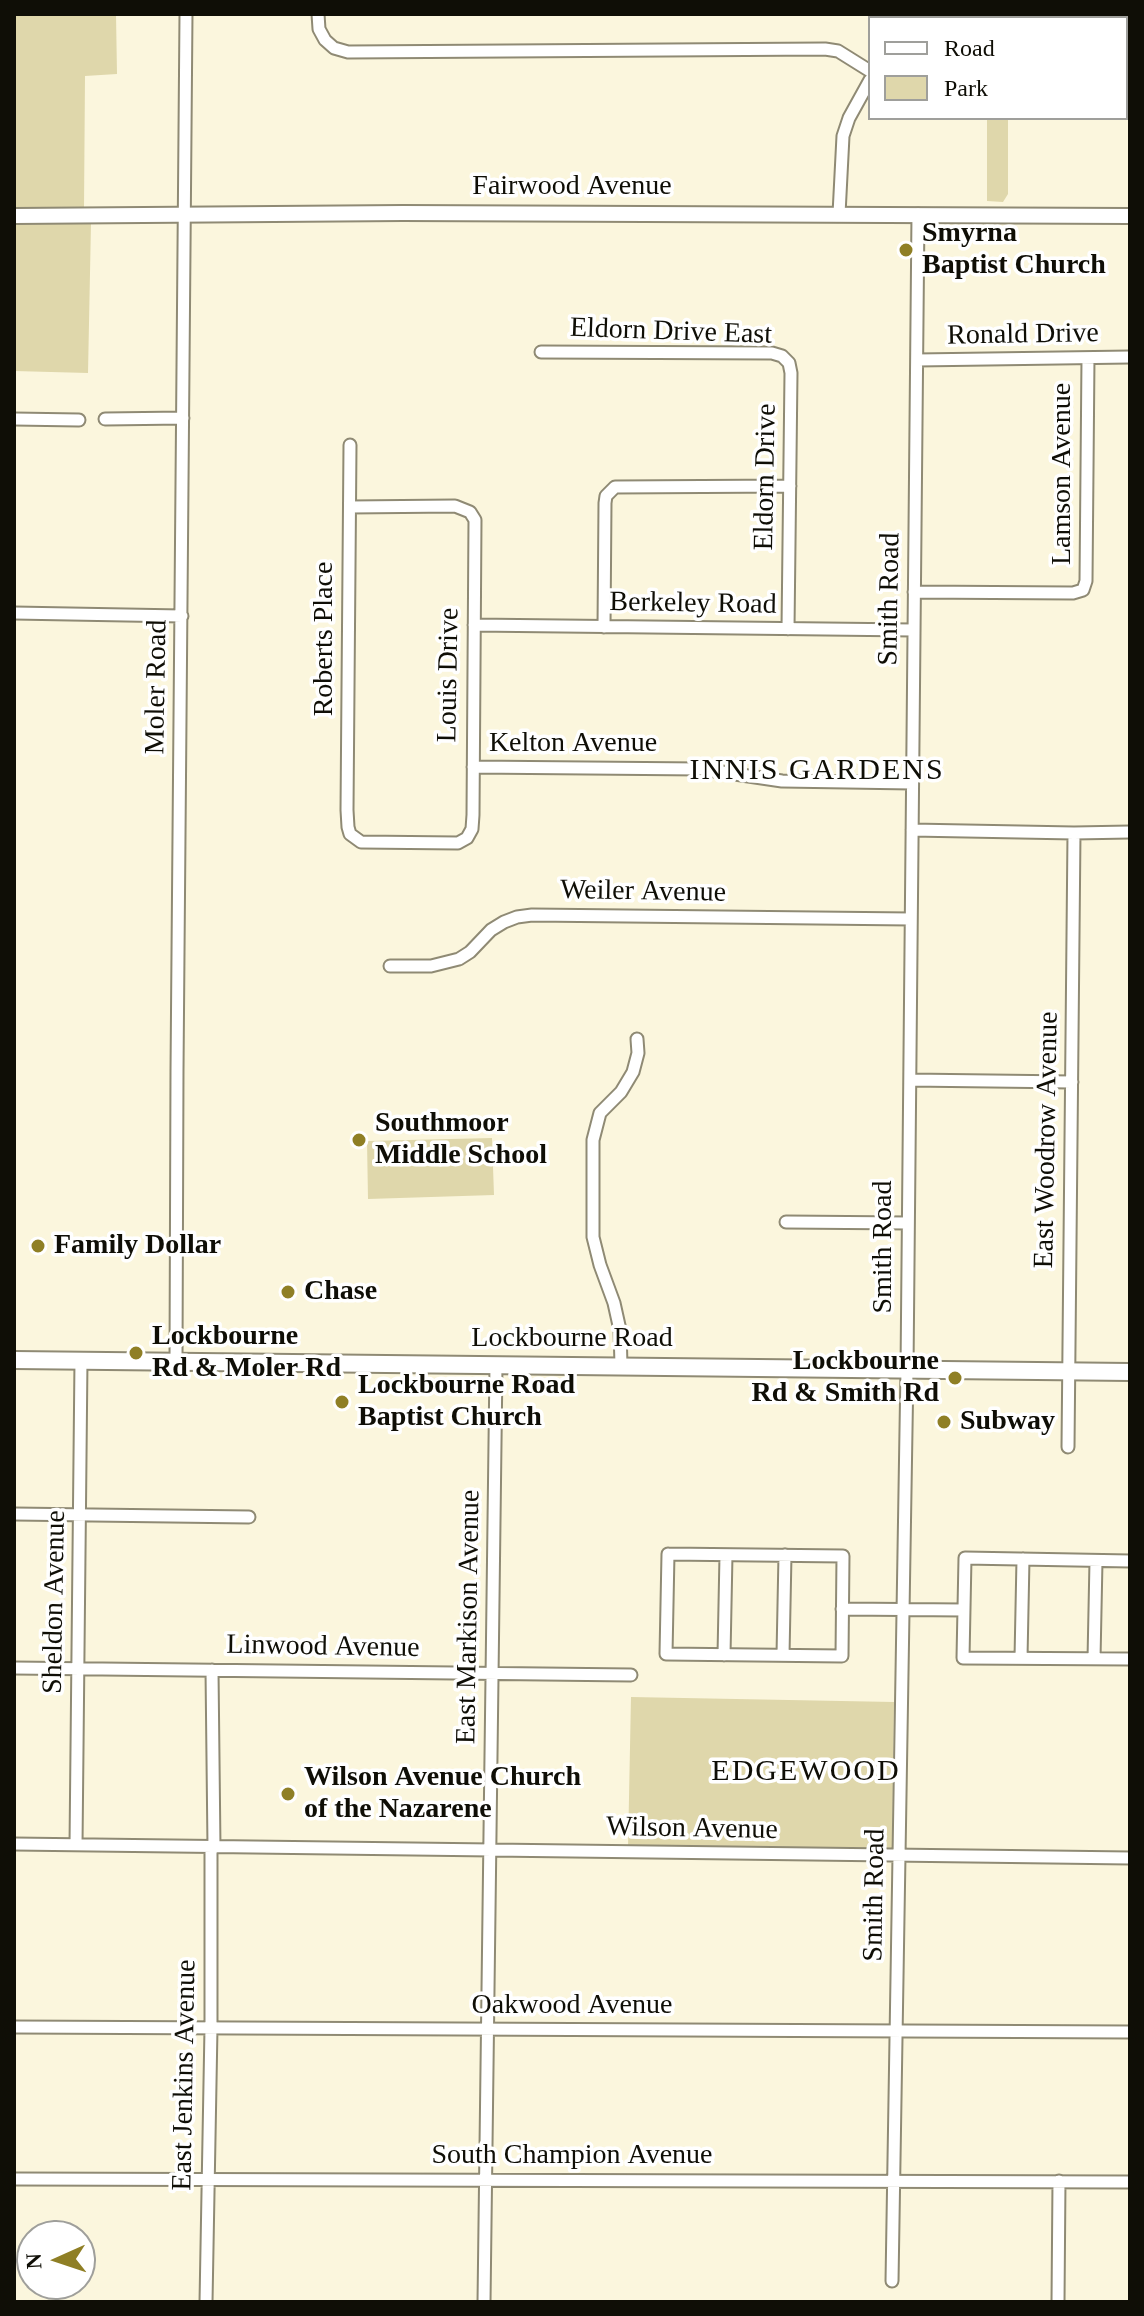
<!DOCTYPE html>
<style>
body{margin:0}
#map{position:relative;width:1144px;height:2316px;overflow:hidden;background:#fbf6dd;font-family:Georgia,serif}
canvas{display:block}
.frame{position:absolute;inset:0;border:16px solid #0f0e06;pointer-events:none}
.legend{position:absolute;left:868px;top:16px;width:260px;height:104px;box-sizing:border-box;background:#fff;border:2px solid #9f9f9b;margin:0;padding:10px 14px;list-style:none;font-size:24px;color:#0f0e06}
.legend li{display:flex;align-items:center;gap:16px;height:40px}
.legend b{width:40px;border:2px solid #9f9f9b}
.north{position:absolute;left:16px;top:2220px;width:80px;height:80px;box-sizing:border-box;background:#fff;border:2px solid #9f9f9b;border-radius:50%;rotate:267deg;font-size:22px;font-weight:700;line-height:32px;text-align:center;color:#0f0e06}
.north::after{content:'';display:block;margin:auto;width:28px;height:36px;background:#8f7f25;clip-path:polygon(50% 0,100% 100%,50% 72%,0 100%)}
</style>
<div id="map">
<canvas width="1144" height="2316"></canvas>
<div class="frame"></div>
<ul class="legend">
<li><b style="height:10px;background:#fff"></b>Road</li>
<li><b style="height:22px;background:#dfd7ab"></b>Park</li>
</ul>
<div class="north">N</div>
</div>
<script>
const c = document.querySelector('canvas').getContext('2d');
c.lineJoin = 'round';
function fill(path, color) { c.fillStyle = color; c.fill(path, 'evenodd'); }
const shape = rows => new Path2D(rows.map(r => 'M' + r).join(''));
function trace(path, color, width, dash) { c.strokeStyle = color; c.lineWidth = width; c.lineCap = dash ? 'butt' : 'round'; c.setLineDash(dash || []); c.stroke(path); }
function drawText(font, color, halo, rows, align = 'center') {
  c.font = font + ' Georgia,serif'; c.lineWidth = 7; c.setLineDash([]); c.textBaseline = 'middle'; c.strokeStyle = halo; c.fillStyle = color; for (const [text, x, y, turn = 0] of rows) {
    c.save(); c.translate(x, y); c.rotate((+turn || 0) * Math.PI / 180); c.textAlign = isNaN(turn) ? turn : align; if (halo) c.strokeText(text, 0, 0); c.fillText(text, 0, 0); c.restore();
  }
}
fill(shape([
 [14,14,116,14,117,74,85,76,84,208,14,209],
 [987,118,1008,118,1008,194,1003,202,987,201],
 [14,222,91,223,88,373,14,371],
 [492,1138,494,1195,368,1199,367,1141],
 [631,1697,894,1702,892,1853,628,1848]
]), '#dfd7ab');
const minor = shape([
 [318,14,319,29,325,40,334,48,348,52,825,49,838,51,870,71],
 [903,18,904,14],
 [839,214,843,136,849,118,870,80],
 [541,352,772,353,782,356,789,363,791,373,788,629],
 [917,360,1130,357],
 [14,419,79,420],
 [105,419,183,418],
 [350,507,455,506,470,512,475,520,473,815,472,829,467,838,458,843,361,842,350,834,348,827,347,810,350,445],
 [914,592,1073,593,1083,590,1086,581,1088,358],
 [14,613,182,616],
 [474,625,913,630],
 [604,627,605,503,606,496,615,487,790,486],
 [473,767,701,769,782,781,912,783],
 [912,830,1074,833,1130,832],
 [390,966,431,966,459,959,470,952,491,930,504,922,517,917,532,915,911,919],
 [910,1080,1072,1082],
 [786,1222,908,1223],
 [176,1361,177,1070,186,14],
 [621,1365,620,1330,614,1303,600,1265,593,1237,593,1140,600,1113,621,1092,633,1072,638,1053,637,1039],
 [1068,1447,1074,833],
 [14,1514,249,1517],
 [668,1554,843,1556,842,1656,666,1654,668,1554],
 [1130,1561,965,1558,963,1658,1130,1659],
 [842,1609,964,1610],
 [724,1655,726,1555],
 [783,1655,785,1555],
 [1021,1658,1023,1559],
 [1094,1659,1096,1561],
 [14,1668,631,1675],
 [212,1670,214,1848],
 [14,1844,1130,1858],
 [76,1845,81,1360],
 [14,2027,1130,2032],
 [14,2179,1130,2182],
 [892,2281,907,1369,918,214],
 [206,2302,211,2028,211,1848],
 [484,2302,496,1365],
 [1058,2302,1059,2181]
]);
const tertiary = shape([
 [14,216,403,213,1130,216]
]);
const secondary = shape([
 [14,1360,1130,1372]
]);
trace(minor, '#8f8a74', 15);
trace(tertiary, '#8f8a74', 18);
trace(secondary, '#8f8a74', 20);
trace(minor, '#fff', 11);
trace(tertiary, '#fff', 14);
trace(secondary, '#fff', 16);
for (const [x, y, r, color] of [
 [906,250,8,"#8f7f25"],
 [359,1140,8,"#8f7f25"],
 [38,1246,8,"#8f7f25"],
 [288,1292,8,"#8f7f25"],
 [136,1353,8,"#8f7f25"],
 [955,1378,8,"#8f7f25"],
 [342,1402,8,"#8f7f25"],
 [944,1422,8,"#8f7f25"],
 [288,1794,8,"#8f7f25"]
]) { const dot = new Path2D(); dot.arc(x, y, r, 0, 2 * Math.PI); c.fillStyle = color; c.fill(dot); trace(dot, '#fff', 3); }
drawText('28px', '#0f0e06', '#fff', [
 ["Fairwood Avenue",572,187],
 ["Eldorn Drive East",671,332,2],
 ["Ronald Drive",1023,335,-1],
 ["Lamson Avenue",1063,474,-90],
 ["Eldorn Drive",766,477,-89],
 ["Smith Road",890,599,-89],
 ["Berkeley Road",693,604,1],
 ["Roberts Place",325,639,-90],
 ["Louis Drive",449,675,-89],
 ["Moler Road",157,687,-89],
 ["Kelton Avenue",573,744],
 ["Weiler Avenue",643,892,1],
 ["East Woodrow Avenue",1047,1140,-89],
 ["Smith Road",884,1247,-90],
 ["Lockbourne Road",572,1339],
 ["Sheldon Avenue",55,1602,-89],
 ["East Markison Avenue",469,1617,-89],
 ["Linwood Avenue",323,1647,1],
 ["Wilson Avenue",692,1829,1],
 ["Smith Road",875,1895,-89],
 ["Oakwood Avenue",572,2006],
 ["East Jenkins Avenue",185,2075,-89],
 ["South Champion Avenue",572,2156]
]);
drawText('bold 28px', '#0f0e06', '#fff', [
 ["Smyrna",922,234],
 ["Baptist Church",922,266],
 ["Southmoor",375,1124],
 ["Middle School",375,1156],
 ["Family Dollar",54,1246],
 ["Chase",304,1292],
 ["Lockbourne",152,1337],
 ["Rd & Moler Rd",152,1369],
 ["Lockbourne",939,1362,"right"],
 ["Rd & Smith Rd",939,1394,"right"],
 ["Lockbourne Road",358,1386],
 ["Baptist Church",358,1418],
 ["Subway",960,1422],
 ["Wilson Avenue Church",304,1778],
 ["of the Nazarene",304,1810]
], 'left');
c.letterSpacing = '2px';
drawText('30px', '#0f0e06', '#fff', [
 ["INNIS GARDENS",817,771],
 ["EDGEWOOD",806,1772]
]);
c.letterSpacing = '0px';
</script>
